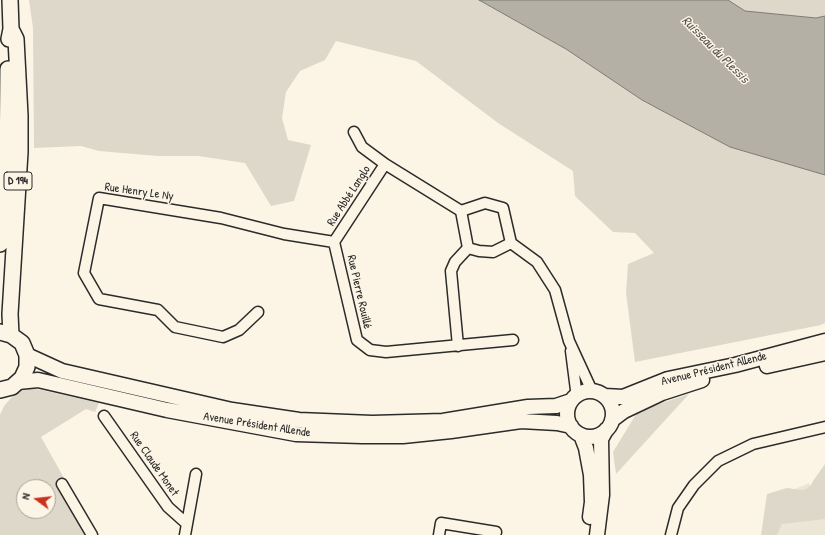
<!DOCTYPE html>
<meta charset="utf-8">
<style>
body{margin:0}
#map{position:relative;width:825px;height:535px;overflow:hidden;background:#fcf5e5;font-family:"Patrick Hand",sans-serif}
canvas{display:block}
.north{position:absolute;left:16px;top:479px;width:40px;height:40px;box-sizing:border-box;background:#fcf5e5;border:1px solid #a8a49b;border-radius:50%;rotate:285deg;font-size:11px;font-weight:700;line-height:16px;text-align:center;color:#2b2b2b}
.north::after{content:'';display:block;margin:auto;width:14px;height:18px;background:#c8321e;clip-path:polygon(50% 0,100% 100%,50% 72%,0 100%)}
</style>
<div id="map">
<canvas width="825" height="535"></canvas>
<div class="north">N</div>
</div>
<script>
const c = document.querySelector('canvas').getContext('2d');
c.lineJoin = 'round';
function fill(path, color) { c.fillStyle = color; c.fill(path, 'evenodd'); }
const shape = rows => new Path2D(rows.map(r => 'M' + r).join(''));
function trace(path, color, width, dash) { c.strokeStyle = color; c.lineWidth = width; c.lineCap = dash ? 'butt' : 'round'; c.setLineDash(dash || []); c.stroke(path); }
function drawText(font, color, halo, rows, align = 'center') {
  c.font = font + ' "Patrick Hand",sans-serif'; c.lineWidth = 3; c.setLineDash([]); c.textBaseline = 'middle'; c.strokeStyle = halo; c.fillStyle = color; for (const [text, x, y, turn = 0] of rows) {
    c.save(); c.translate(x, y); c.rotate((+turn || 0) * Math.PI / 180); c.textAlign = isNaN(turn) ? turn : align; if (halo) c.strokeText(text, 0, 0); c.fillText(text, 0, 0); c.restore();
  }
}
fill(shape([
 [809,483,825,515,825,535,764,535,776,497]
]), '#ece6d7');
fill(shape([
 [29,0,479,0,566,49,642,100,730,147,825,175,825,323,821,325,635,362,626,293,628,264,654,253,635,233,613,232,575,196,573,171,498,123,416,61,336,41,325,60,300,71,286,92,282,118,288,140,311,145,294,201,271,206,245,163,198,156,158,156,99,151,81,146,34,148,33,28],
 [728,0,825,0,825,16,816,18,745,11],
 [32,388,99,403,95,412,86,409,41,437,64,478,56,482,87,535,0,535,0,415,4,406,12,397,21,391],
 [24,487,48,487,48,511,24,511],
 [689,394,616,474,613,452,638,411],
 [825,464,825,519,782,524,777,535,761,535,767,494,787,488,801,490,806,489,811,485,813,481]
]), '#ded8ca');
const water = shape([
 [479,0,728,0,745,11,816,18,825,16,825,175,730,147,642,100,566,49,479,0]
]);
fill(water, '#b4b0a5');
trace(water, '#7d7b74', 1);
const street = shape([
 [354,132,362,147,385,164,461,211],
 [334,242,357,340,370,350,386,352,513,340],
 [334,242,385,164],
 [511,243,493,252,479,251,468,248,461,211,485,203,503,208,511,243,537,262,555,290,569,341,592,391],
 [258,312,239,330,223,337,175,327,158,310,99,299,84,273,99,198,221,218,284,234,334,242],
 [458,346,451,271,455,262,468,248],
 [571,351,576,390,575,396],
 [104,416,168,507,187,524],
 [62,484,92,535],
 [185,535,196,474],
 [439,535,441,523,496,532,495,535],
 [671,535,678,508,694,485,718,461,753,444,825,427]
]);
const secondary = shape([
 [27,355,62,371,232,410,299,420,372,423,443,421,528,407,556,406,571,401],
 [767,366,825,353],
 [18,382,38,380,167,410,296,434,362,436,403,436,451,431,521,421,557,423,571,426],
 '567 414a23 23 0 1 1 46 0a23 23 0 1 1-46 0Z',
 [605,396,623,397,668,379,735,365,825,341],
 [612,420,624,411,662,393,702,380],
 [581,435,586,448,591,475,592,502,590,517],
 [597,535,602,495,601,439,606,430]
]);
const primary = shape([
 [11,29,16,39,20,116,20,152,10,314,11,335],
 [9,39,11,29,10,0],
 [0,244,7,175,8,69],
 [0,332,11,335,22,343,27,355,27,367,22,378,12,387,0,390]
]);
trace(street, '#2b2b2b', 13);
trace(secondary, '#2b2b2b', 17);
trace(primary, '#2b2b2b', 18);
trace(street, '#fcf5e5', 10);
trace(secondary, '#fcf5e5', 14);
trace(primary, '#fcf5e5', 15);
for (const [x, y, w] of [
 [18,181,28]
]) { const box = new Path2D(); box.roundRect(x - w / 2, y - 9, w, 18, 3); c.fillStyle = '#fcf5e5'; c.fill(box); trace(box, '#2b2b2b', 1); }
drawText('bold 11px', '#2b2b2b', null, [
 ["D 194",18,181]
]);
drawText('12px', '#2b2b2b', '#fcf5e5', [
 ["Rue Henry Le Ny",139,192,8],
 ["Rue Abbé Langlo",349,196,-57],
 ["Rue Pierre Rouillé",359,292,77],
 ["Avenue Président Allende",714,369,-14],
 ["Avenue Président Allende",257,425,9],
 ["Rue Claude Monet",154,464,55]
]);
drawText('italic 13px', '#545350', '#fcf5e5', [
 ["Ruisseau du Plessis",715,50,45]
]);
</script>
